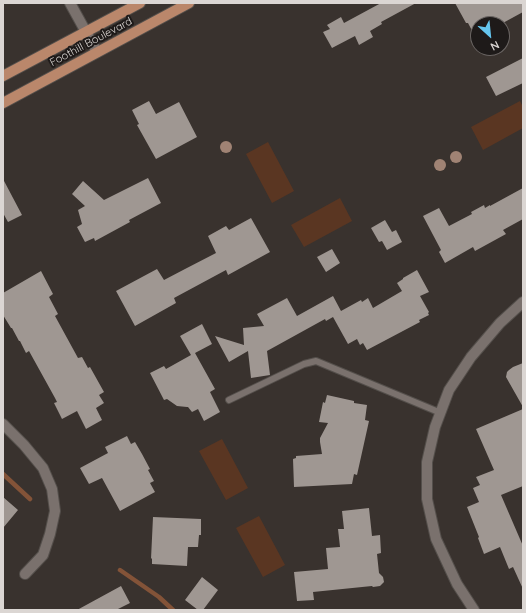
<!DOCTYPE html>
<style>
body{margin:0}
#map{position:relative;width:526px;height:613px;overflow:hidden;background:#39322e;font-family:Quicksand,sans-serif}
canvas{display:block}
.frame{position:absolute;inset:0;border:4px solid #dbd6d3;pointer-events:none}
.north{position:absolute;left:470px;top:16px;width:40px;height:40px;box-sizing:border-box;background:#1e1a19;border:1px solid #6a6563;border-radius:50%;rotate:153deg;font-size:11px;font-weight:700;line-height:16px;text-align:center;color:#dbd6d3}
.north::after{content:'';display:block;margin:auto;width:14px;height:18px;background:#65c5ee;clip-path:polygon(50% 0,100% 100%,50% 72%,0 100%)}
</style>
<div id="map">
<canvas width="526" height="613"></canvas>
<div class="frame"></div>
<div class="north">N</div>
</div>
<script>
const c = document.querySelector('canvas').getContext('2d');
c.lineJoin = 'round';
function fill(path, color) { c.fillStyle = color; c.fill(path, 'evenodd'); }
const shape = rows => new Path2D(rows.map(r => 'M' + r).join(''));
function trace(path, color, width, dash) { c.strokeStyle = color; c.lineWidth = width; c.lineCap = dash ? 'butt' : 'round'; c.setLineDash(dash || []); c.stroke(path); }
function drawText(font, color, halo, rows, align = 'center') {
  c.font = font + ' Quicksand,sans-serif'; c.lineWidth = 4; c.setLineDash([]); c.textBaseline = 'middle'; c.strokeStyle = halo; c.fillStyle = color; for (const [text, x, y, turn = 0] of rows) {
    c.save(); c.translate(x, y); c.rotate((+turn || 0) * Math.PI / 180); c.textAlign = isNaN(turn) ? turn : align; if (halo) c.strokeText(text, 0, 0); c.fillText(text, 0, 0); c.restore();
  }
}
fill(shape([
 [520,101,523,107,523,128,483,150,471,127],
 [268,142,294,191,272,203,246,154],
 [340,198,352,221,304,247,291,225],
 [222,439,248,488,226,500,199,451],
 [259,516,285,565,263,577,236,528]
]), '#5a3622');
trace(shape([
 [3,474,30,499],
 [120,570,159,597,173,610]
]), '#835338', 4.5);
fill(shape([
 [381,3,416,3,381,22,382,24,370,31,373,37,359,45,355,36,332,48,323,32,330,29,327,25,341,17,344,23],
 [455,3,523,3,523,12,501,24,478,24,478,42,468,23,466,23],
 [523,58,523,83,496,96,486,77],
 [149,101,156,114,179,102,197,137,156,159,137,125,139,124,132,110],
 [148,178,161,203,129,220,130,222,95,241,94,238,85,242,77,227,82,224,78,210,85,206,72,194,83,181,104,200],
 [3,179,22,215,8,222,3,213],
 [523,188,523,219,503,230,506,234,475,251,473,247,445,263,439,252,441,250,423,216,439,208,449,226,472,214,471,212,484,205,485,208,490,205,490,206],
 [251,218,270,252,228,275,226,270,174,298,176,303,135,326,116,291,157,269,164,280,185,269,216,253,208,236,226,226,229,230],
 [385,220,392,232,396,230,402,242,387,250,382,241,379,242,371,228],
 [332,249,340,263,326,272,317,257],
 [417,270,429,292,420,296,429,312,428,313,429,315,419,320,420,322,367,350,363,343,360,345,357,339,348,344,333,317,326,321,325,319,267,351,270,375,251,378,248,351,229,362,215,336,244,345,243,328,264,326,257,314,287,298,297,316,333,296,341,311,361,300,362,302,368,298,373,308,402,291,397,283,403,279,403,278],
 [41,271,53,294,49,297,58,314,55,316,78,358,82,357,88,368,90,367,104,392,99,395,104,403,96,408,102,420,86,429,77,411,62,419,54,403,57,402,55,398,29,351,26,353,20,341,19,341,12,328,11,328,3,315,3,293],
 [202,324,212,344,195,353,215,389,210,392,220,412,204,421,198,409,192,412,188,407,187,407,177,406,167,399,164,400,150,373,164,366,166,369,191,355,180,336],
 [523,363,523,407,506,377,507,372,509,370,513,367],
 [327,395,354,401,354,403,367,405,365,420,369,421,357,475,354,474,352,484,294,487,293,459,296,458,296,456,322,454,320,442,320,438,328,423,319,422,323,402,325,403],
 [523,409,523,486,501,495,523,546,523,589,513,567,509,569,500,547,484,554,478,538,479,537,467,507,479,502,473,488,480,485,476,477,494,470,476,429],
 [127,436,131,444,135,442,142,454,150,469,148,470,154,481,150,483,155,492,120,511,102,478,89,484,80,468,108,453,105,447],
 [3,497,18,510,3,528],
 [369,508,372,536,380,535,381,553,377,554,379,573,383,577,384,582,380,586,373,587,372,586,313,592,314,600,297,601,294,572,328,569,326,548,340,547,338,529,344,529,342,511],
 [153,517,201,519,201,535,199,535,198,547,188,547,187,566,152,564,152,558,151,559],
 [202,577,218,590,203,610,198,610,185,600],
 [121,586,130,603,116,610,77,610]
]), '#9f9792');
const lane = shape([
 [229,400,304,364,316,361,441,413]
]);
const street = shape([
 [70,3,97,52],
 [3,424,24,445,43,468,52,489,55,511,50,534,43,555,25,574],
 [474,610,457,584,436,539,427,499,427,462,435,427,449,390,471,357,500,323,523,302]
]);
const primary = shape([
 [3,76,140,3],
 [3,103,189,3]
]);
trace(lane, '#544f4b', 8);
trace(street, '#544f4b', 12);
trace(primary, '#544f4b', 12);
trace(lane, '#7a716d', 6);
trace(street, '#7a716d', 10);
trace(primary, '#ba876b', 10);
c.fillStyle = '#a08374';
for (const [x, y] of [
 [226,147],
 [456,157],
 [440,165]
]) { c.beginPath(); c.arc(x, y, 6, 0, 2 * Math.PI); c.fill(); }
drawText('11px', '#dbd6d3', '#1e1a19', [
 ["Foothill Boulevard",91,42,-28]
]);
</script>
